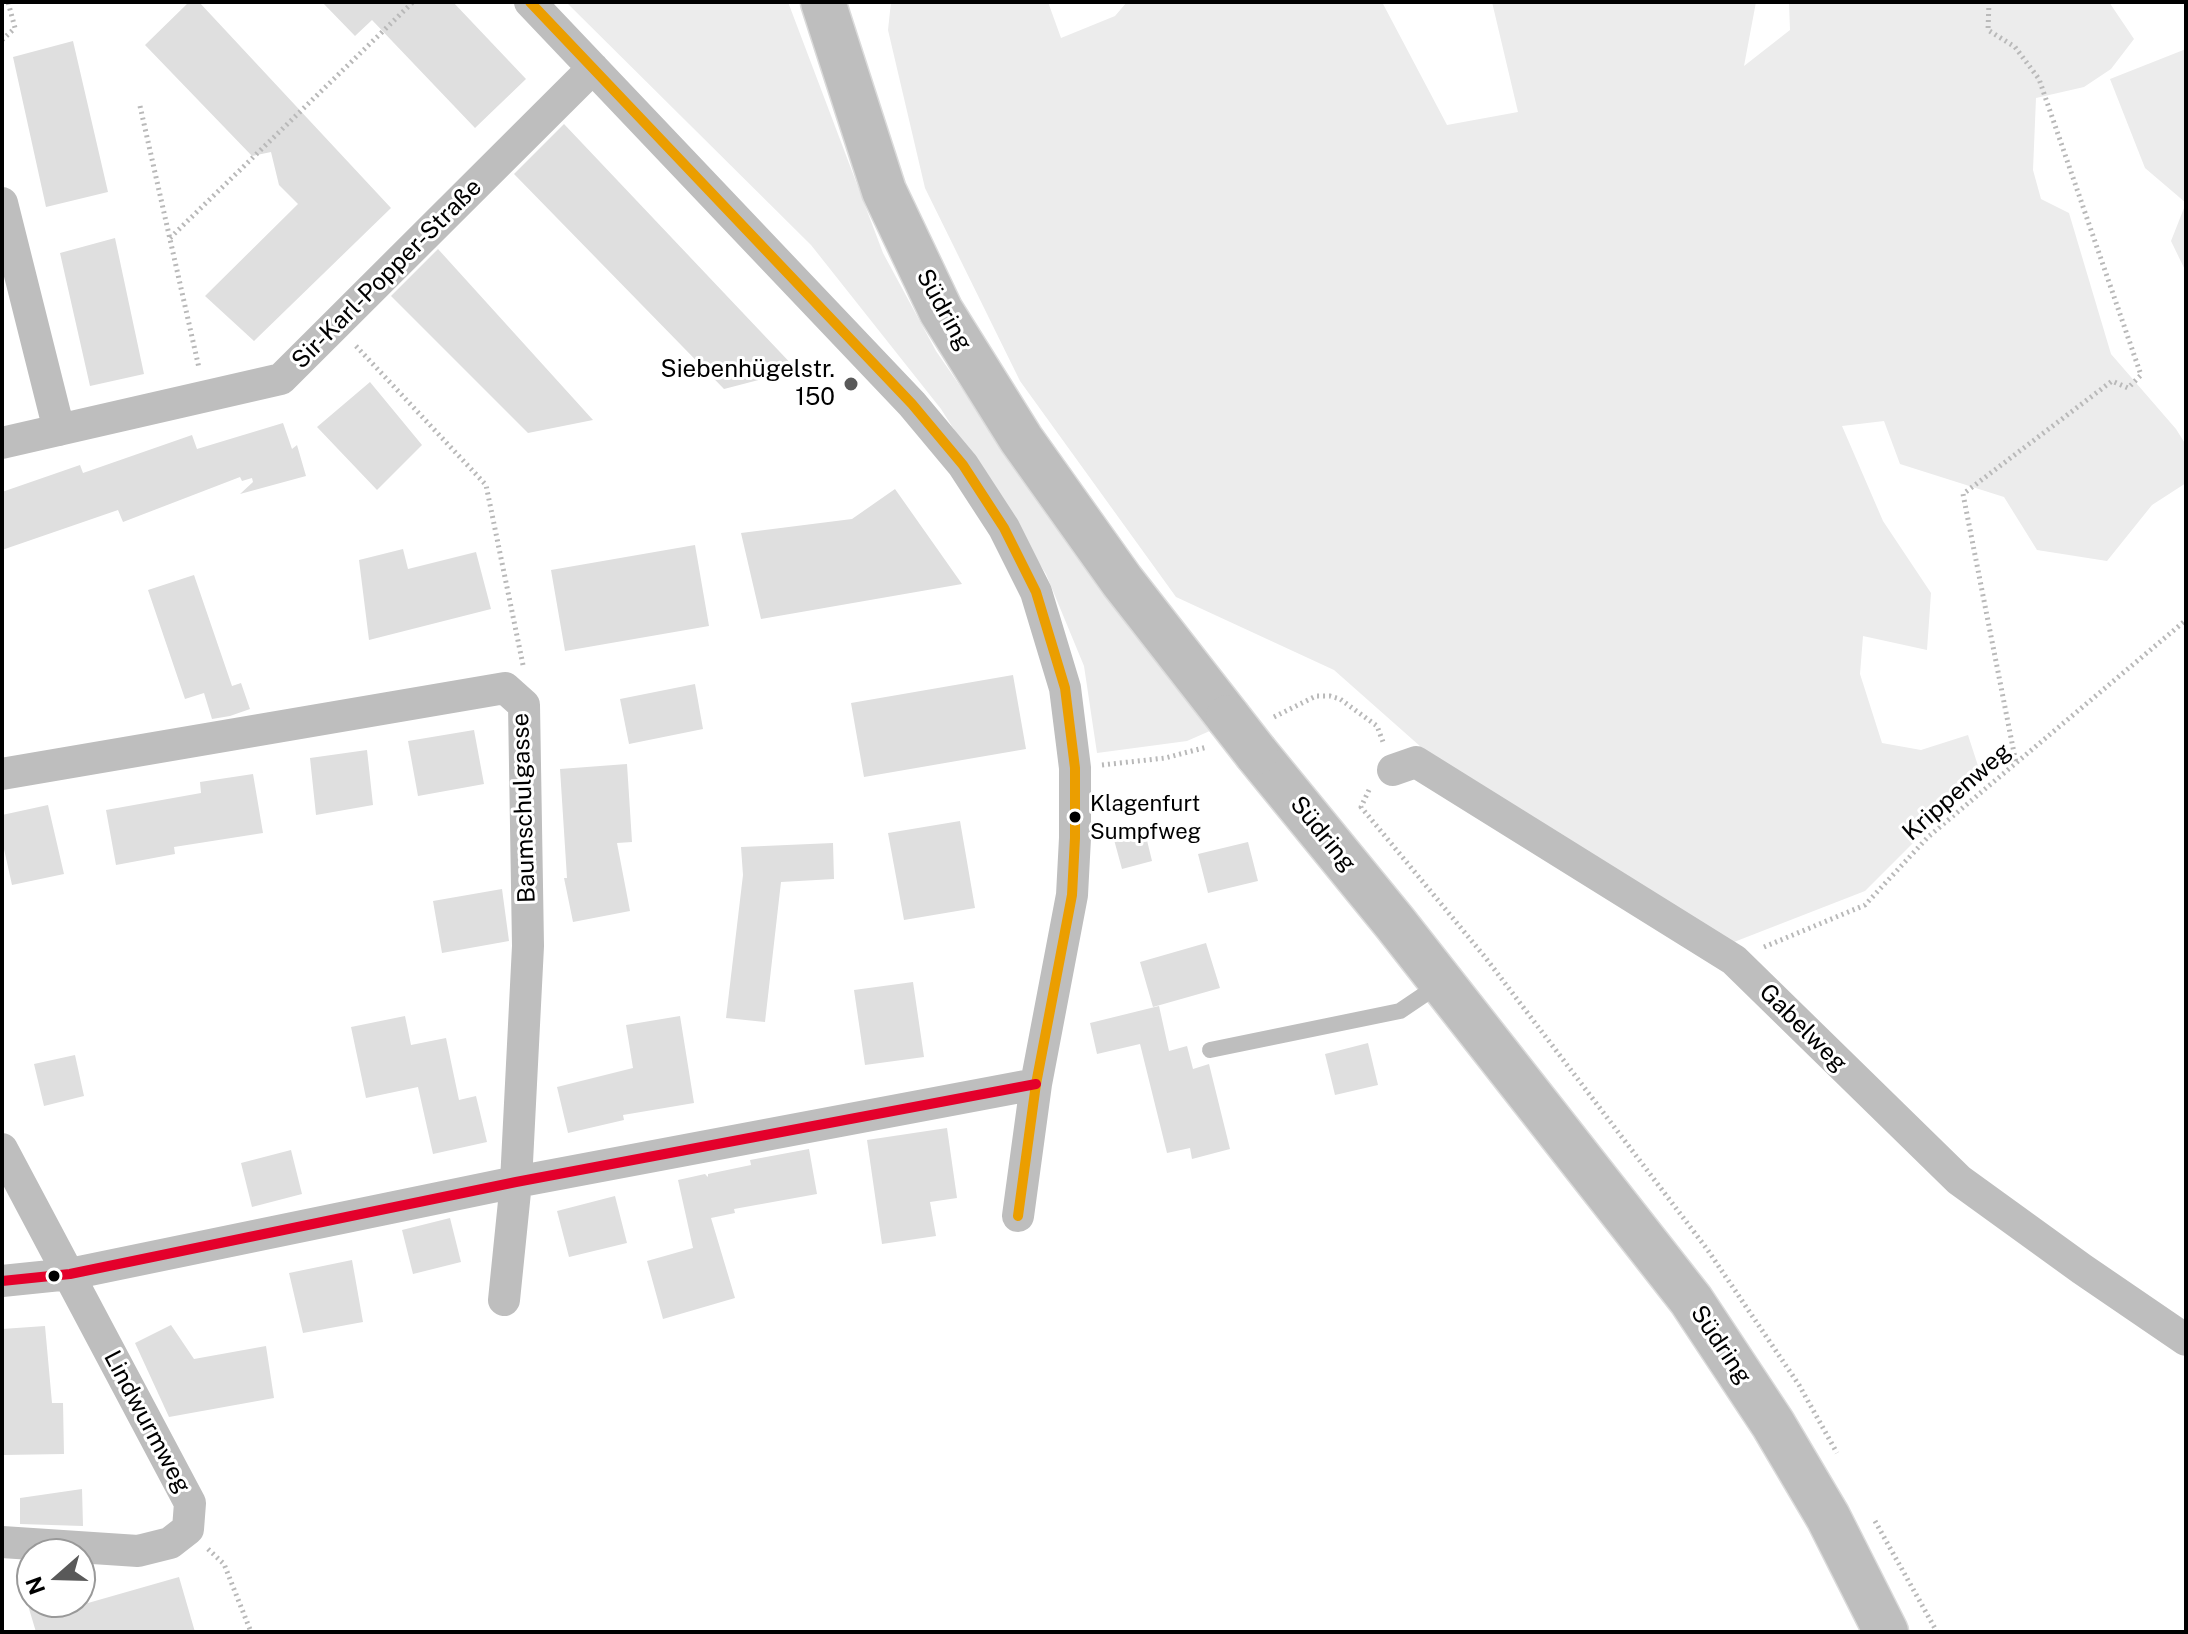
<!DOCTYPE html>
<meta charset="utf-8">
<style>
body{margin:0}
#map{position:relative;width:2188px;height:1634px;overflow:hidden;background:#fff;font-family:"Public Sans",sans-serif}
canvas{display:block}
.frame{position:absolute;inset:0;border:4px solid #000;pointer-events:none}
.north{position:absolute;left:16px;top:1538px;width:80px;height:80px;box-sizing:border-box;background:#fff;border:2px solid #999;border-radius:50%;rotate:250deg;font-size:22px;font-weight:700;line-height:32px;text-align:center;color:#000}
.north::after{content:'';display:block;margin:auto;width:28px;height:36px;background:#595959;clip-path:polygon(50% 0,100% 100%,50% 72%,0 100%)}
</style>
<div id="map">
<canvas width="2188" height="1634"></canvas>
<div class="frame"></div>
<div class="north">N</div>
</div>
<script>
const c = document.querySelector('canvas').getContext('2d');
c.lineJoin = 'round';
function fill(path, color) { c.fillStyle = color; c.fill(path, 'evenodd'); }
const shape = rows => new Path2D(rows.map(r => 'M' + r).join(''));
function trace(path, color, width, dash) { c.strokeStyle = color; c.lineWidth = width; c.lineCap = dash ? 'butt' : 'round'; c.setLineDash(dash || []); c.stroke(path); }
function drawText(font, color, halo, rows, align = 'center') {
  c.font = font + ' "Public Sans",sans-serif'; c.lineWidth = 6; c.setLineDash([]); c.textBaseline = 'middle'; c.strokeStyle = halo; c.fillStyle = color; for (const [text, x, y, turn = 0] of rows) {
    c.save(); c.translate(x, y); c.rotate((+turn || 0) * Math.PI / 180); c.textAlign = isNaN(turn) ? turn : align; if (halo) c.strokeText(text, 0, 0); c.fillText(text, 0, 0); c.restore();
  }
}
fill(shape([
 [566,2,788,2,883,253,936,351,1092,578,1212,730,1187,741,1097,753,1084,666,1046,574,941,409,811,245],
 [891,2,1048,2,1061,38,1115,16,1127,2,1382,2,1447,125,1518,112,1492,2,1756,2,1744,66,1790,30,1789,2,2109,2,2134,39,2111,69,2084,87,2036,98,2033,170,2041,199,2069,213,2111,354,2176,429,2186,445,2186,483,2152,505,2107,561,2037,550,2004,497,1900,464,1884,421,1842,426,1883,521,1931,593,1927,650,1863,636,1860,674,1882,743,1921,750,1968,735,1981,775,1865,891,1734,942,1421,747,1334,670,1176,597,1020,381,925,188,888,30],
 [2186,49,2186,272,2171,241,2186,203,2145,168,2110,79]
]), '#ececec');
fill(shape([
 [189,2,199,2,391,208,254,341,205,296,298,204,279,185,271,152,252,156,145,45],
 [322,2,453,2,526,79,475,128,372,20,355,36],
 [73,41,108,192,46,207,13,57],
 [564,124,797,370,724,389,514,174],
 [115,238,144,374,90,386,60,253],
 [438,249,593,420,528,433,391,296],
 [370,382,422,445,377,490,317,427],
 [283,423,292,449,297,445,306,476,240,494,253,482,252,478,242,481,240,477,123,522,118,510,2,550,2,492,80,465,83,473,192,435,197,449],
 [895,489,962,584,761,619,741,533,852,519],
 [695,545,709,626,565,651,551,570],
 [403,549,408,569,476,552,491,609,369,640,359,560],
 [194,575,232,686,241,683,250,709,230,716,212,719,204,693,185,699,148,590],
 [1013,675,1026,749,864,777,851,703],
 [695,684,703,729,629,744,620,699],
 [474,730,484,784,418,796,408,741],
 [367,750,373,805,316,815,310,758],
 [627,764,632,842,617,843,630,911,573,922,564,878,567,878,560,769],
 [253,774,263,833,174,847,175,854,116,865,106,810,201,793,200,782],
 [48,805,64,874,12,885,2,840,2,815],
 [960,821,975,908,904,920,888,833],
 [1144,828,1152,861,1122,869,1113,836],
 [1248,842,1258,881,1208,893,1198,854],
 [833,843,834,879,781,882,765,1022,726,1018,743,875,741,847],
 [502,889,509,941,442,953,433,901],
 [1206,943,1220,988,1153,1007,1140,962],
 [913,982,924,1057,865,1065,854,990],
 [1159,1006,1169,1051,1187,1046,1193,1069,1209,1064,1230,1149,1192,1159,1190,1148,1167,1153,1140,1044,1097,1054,1090,1023],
 [405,1016,411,1045,446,1038,459,1100,476,1096,487,1142,433,1154,418,1087,366,1098,351,1027],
 [680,1016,694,1103,623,1115,624,1120,568,1133,557,1087,633,1068,626,1025],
 [1368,1043,1378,1085,1335,1095,1325,1054],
 [75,1055,84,1096,44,1106,34,1064],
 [947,1128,957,1198,930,1202,936,1236,882,1244,867,1140],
 [809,1149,817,1194,734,1209,735,1213,711,1218,735,1298,663,1319,647,1261,693,1248,678,1180,705,1174,708,1177,708,1174,751,1165,750,1160],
 [291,1150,302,1194,252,1207,241,1163],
 [615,1196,627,1243,569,1257,557,1211],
 [450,1218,461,1262,413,1274,402,1230],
 [352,1260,363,1322,303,1333,289,1273],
 [171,1325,194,1359,266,1346,274,1398,169,1417,135,1343],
 [45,1326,52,1403,63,1403,64,1454,4,1455,2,1329],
 [82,1489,83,1526,20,1524,20,1498],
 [179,1577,195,1632,36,1632,27,1602,88,1603]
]), '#dfdfdf');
const primary = shape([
 [823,2,884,191,941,311,1021,439,1122,581,1228,717],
 [1256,753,1395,923,1691,1300,1773,1424,1828,1517,1886,1632]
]);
trace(primary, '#dbdbdb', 47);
trace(shape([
 [1989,2,1988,30,2015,47,2039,79,2141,375,2128,388,2112,381,1963,494,2016,763],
 [2,40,15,28,8,2],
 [140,106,199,368],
 [170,238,413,2],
 [356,346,486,485,523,665],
 [1274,717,1316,696,1330,696,1340,699,1377,726,1383,742],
 [1102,765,1165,758,1207,747],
 [1369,790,1361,807,1485,957,1707,1249,1799,1385,1837,1453],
 [1764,947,1865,905,1928,837,2186,620],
 [1875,1521,1937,1632],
 [208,1549,224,1564,251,1632]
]), '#b9b9b9', 5, [2, 4]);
trace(shape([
 [1210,1050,1400,1011,1440,984]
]), '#bebebe', 16);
trace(shape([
 [530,2,912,404,963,465,1004,528,1036,592,1065,688,1075,768,1075,838,1072,895,1036,1084,1018,1216],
 [2,203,59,430],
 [2,443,281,379,593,68],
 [1393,770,1416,762,1734,960,1959,1180,2082,1269,2186,1340],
 [2,774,505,688,524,705,528,946,516,1182,504,1300],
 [2,1149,190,1503,188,1529,170,1543,138,1551,2,1542],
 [2,1281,70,1274,516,1182,1036,1084]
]), '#bebebe', 32);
trace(primary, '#bebebe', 44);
const primaryBridge = shape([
 [1228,717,1256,753]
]);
trace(primaryBridge, '#dbdbdb', 47, []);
trace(primaryBridge, '#bebebe', 44);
trace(shape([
 [530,2,912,404,963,465,1004,528,1036,592,1065,688,1075,768,1075,838,1072,895,1036,1084,1018,1216]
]), '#eb9e00', 10);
trace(shape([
 [2,1281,70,1274,516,1182,1036,1084]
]), '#e4002b', 10);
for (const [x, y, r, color] of [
 [851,384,8,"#595959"],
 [1075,817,7,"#000"],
 [54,1276,7,"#000"]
]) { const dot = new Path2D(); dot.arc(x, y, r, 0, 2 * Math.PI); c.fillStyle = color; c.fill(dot); trace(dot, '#fff', 3); }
drawText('22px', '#000', '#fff', [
 ["Klagenfurt",1090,804],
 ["Sumpfweg",1090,832]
], 'left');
drawText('24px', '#000', '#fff', [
 ["Sir-Karl-Popper-Straße",387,274,-45],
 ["Südring",944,310,61],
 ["Krippenweg",1957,792,-41],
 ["Baumschulgasse",524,808,-92],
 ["Südring",1323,834,51],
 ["Gabelweg",1803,1028,45],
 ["Südring",1721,1345,56],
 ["Lindwurmweg",147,1422,62]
]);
drawText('24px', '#000', '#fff', [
 ["Siebenhügelstr.",835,370],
 ["150",835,398]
], 'right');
</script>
